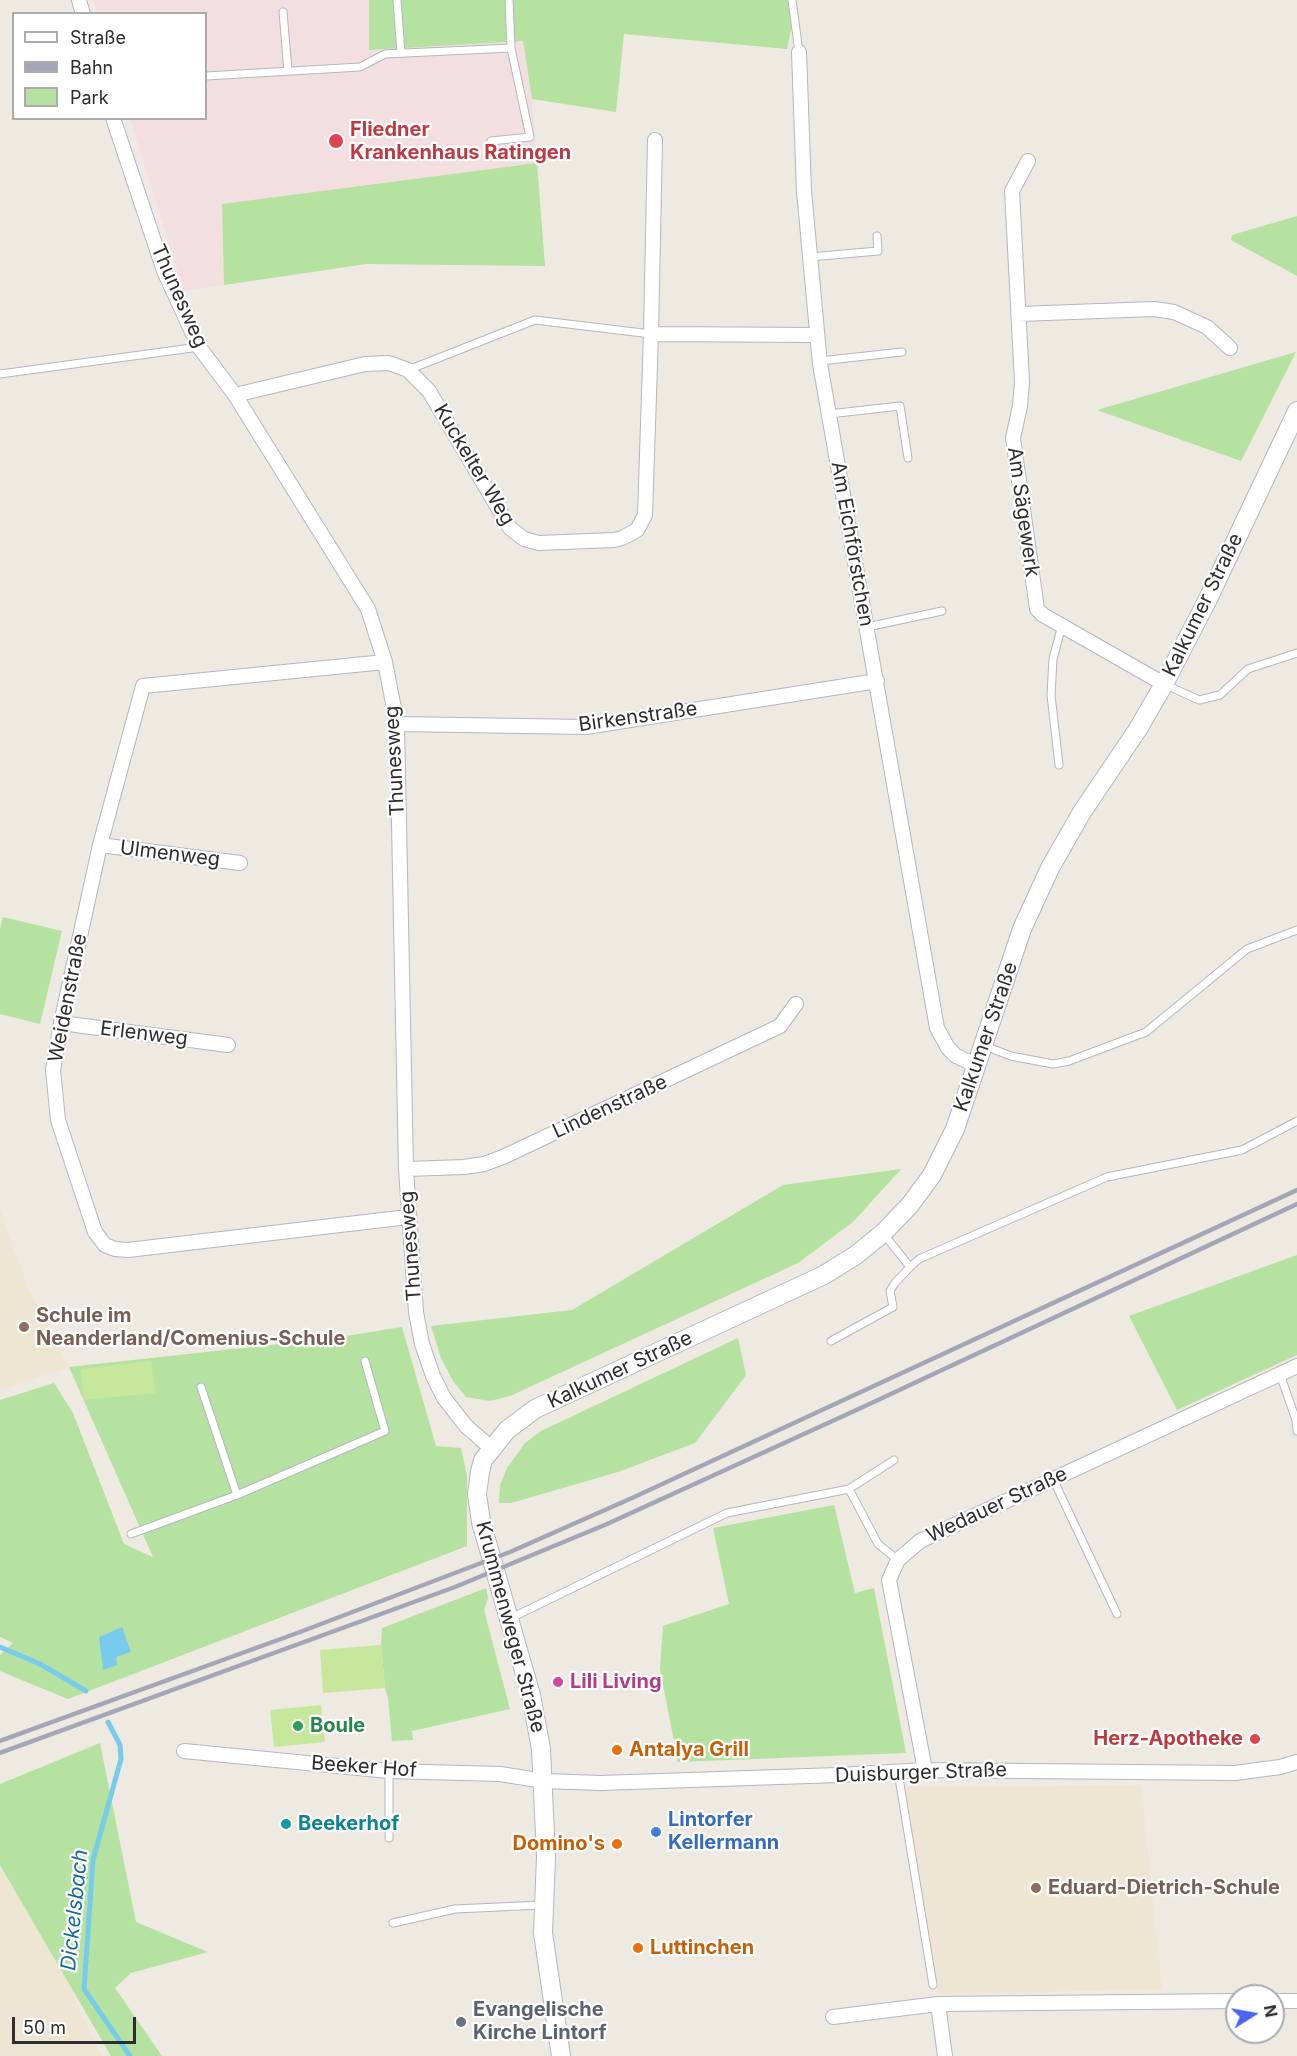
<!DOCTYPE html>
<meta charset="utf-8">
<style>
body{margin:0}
#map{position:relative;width:1297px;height:2056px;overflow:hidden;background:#eee9e1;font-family:Inter,sans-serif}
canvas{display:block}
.legend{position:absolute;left:12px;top:12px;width:195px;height:108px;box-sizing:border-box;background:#fff;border:2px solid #ababab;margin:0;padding:8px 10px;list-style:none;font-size:18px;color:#2d2d2d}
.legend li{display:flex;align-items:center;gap:12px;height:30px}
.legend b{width:30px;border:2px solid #ababab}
.north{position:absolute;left:1225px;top:1984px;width:60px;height:60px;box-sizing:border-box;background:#fff;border:2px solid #ababab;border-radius:50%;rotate:79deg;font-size:16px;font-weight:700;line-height:24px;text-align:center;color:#2d2d2d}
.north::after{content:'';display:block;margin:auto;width:21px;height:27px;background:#4965f3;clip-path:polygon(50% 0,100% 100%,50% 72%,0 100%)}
.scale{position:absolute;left:12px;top:2017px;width:124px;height:27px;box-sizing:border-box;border:3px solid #2d2d2d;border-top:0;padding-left:8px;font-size:18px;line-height:21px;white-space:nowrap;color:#2d2d2d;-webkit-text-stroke:4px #fff;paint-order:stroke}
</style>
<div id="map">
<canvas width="1297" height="2056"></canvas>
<ul class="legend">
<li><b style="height:8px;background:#fff"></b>Straße</li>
<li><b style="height:8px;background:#a3a6b7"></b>Bahn</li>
<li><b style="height:16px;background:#b5e2a0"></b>Park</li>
</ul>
<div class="north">N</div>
<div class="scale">50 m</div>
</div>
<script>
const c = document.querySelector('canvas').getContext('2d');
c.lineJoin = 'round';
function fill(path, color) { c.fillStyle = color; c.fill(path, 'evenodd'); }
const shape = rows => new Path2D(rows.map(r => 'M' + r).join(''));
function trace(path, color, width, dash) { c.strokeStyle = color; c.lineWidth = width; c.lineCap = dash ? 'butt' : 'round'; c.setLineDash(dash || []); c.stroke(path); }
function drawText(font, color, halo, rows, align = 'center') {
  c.font = font + ' Inter,sans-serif'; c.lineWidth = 4.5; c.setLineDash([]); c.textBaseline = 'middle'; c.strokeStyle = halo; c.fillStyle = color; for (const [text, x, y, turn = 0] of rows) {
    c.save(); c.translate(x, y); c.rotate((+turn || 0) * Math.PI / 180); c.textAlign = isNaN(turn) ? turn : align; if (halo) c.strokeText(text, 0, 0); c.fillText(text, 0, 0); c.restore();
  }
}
fill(shape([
 [0,1210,28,1288,69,1367,0,1390],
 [1141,1785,1162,1989,939,1994,903,1787],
 [0,1860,77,1881,73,1995,101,2056,0,2056]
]), '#eee6d2');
fill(shape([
 [93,0,521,0,523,41,532,99,545,266,366,264,184,291,130,119,206,118,206,14,97,13]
]), '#f4dfe0');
fill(shape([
 [369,0,789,0,792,25,787,49,624,34,616,112,532,99,523,41,369,50],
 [537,163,545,266,366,264,224,285,222,204],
 [1297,216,1297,276,1231,240,1232,235],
 [1296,352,1241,461,1097,410],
 [3,917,62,931,40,1024,0,1014,0,929],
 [901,1169,854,1221,798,1263,510,1396,490,1401,466,1397,453,1381,441,1358,431,1326,572,1310,783,1185],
 [1297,1255,1297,1355,1177,1410,1129,1316],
 [402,1327,436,1446,461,1448,467,1476,467,1546,68,1699,0,1671,0,1655,13,1643,0,1637,0,1400,54,1383,73,1413,124,1544,153,1557,69,1367,334,1338],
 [738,1338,746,1375,695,1443,618,1472,511,1503,499,1503,500,1485,507,1468,525,1443,541,1431],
 [834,1505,855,1593,874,1588,906,1753,678,1762,660,1669,663,1626,729,1604,713,1528],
 [486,1588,488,1598,484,1610,510,1709,412,1731,413,1740,392,1741,388,1698,385,1688,381,1645,382,1628],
 [100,1743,136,1922,208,1952,131,1973,115,1988,162,2056,111,2056,0,1865,0,1784]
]), '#b5e2a0');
fill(shape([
 [151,1361,155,1393,84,1400,81,1369],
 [381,1645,385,1688,323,1693,320,1650],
 [321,1705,325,1742,274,1747,270,1710]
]), '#c7e89c');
fill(shape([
 [122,1627,131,1652,116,1657,117,1665,103,1670,99,1637]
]), '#79cbeb');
trace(shape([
 [0,1647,40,1664,86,1691],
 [108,1722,120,1745,121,1759,93,1860,84,1989,130,2056]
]), '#79cbeb', 5);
const lane = shape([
 [397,0,401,53],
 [509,0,511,48],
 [792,0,799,52],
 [283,12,288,71],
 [206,76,360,67,385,54,511,48,530,137,491,141],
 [810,257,878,251,877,236],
 [820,361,902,352],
 [408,370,535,320,651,334],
 [0,374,199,347],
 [829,414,900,406,908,458],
 [867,627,942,611],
 [1166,685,1199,700,1220,695,1248,669,1297,653],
 [1059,765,1051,695,1053,659,1062,625],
 [985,1046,1011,1056,1053,1064,1069,1061,1146,1032,1247,949,1297,930],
 [883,1233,910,1267,919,1259,1107,1177,1242,1150,1297,1121],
 [831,1341,893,1307,890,1291,895,1283,910,1267],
 [1280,1374,1296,1420,1297,1431],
 [201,1387,237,1495],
 [1053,1479,1117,1614],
 [849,1489,894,1460],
 [131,1534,237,1495,385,1431,365,1361],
 [509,1619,727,1513,849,1489,878,1544,898,1560],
 [898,1772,933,1985],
 [389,1838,389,1771],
 [393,1923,455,1909,542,1905]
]);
const street = shape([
 [79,0,83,14],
 [799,52,804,191,820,364,937,1028,948,1048,956,1056,976,1065],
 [113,118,164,271,199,347,235,395,368,609,385,662,397,724,406,1169,416,1312,422,1344,433,1376,444,1398,466,1426,491,1448],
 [1028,161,1012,191,1022,382,1020,406,1013,438,1037,609,1043,615,1164,684],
 [1019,314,1154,309,1174,312,1207,327,1230,348],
 [651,334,655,140],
 [235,395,365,364,389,363,408,370,429,391,510,528,524,539,539,543,614,540,622,538,637,530,645,515,651,334,816,335],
 [385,662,143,686,100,845,61,1023,53,1070,58,1120,95,1232,105,1245,115,1249,128,1250,408,1217],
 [397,724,586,727,877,681],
 [100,845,240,863],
 [61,1023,228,1045],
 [406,1169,464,1167,484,1164,503,1157,780,1026,796,1004],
 [184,1751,389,1771,500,1774,544,1781,601,1783,838,1775,925,1770,1235,1773,1280,1767,1297,1762],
 [925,1770,889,1580,898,1560,920,1541,1297,1366],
 [1273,2001,1297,2001],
 [938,2004,945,2056],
 [833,2017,938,2004,1237,2001]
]);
const secondary = shape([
 [561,2056,543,1933,546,1857,541,1749,531,1695,481,1522,477,1494,480,1472,483,1460,507,1430,535,1409,824,1275,856,1255,883,1233,910,1205,932,1175,955,1129,1022,929,1050,868,1082,812,1138,729,1164,684,1208,599,1297,411]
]);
trace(lane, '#b4b7c0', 9);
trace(street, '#b4b7c0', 16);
trace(secondary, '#b4b7c0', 20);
trace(lane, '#fff', 7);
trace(street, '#fff', 14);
trace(secondary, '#fff', 18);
trace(shape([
 [0,1741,300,1632,510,1552,632,1498,1297,1190],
 [0,1753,455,1587,607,1524,863,1407,1297,1204]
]), '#a3a6b7', 4.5);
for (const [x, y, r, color] of [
 [336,141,8,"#e0444e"],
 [24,1327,6,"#8d6e63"],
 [558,1682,6,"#d1479c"],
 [298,1726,6,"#2e9e5b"],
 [1255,1739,6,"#e0444e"],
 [617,1750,6,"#e8710a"],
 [286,1824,6,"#0f9aa8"],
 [656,1832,6,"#3f7fe0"],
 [617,1844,6,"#e8710a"],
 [1036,1888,6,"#8d6e63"],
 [638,1948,6,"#e8710a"],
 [461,2022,6,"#6b7280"]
]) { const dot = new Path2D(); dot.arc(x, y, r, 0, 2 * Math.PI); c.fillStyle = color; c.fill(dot); trace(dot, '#fff', 2); }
drawText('bold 20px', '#be3a42', '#fff', [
 ["Fliedner",350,130],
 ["Krankenhaus Ratingen",350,153],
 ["Herz-Apotheke",1243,1739,"right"]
], 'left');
drawText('20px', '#2d2d2d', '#fff', [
 ["Thunesweg",179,296,66],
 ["Kuckelter Weg",474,465,59],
 ["Am Sägewerk",1023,512,82],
 ["Am Eichförstchen",852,544,80],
 ["Kalkumer Straße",1203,605,-64],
 ["Birkenstraße",638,717,-8],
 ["Thunesweg",395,761,-93],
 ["Ulmenweg",170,854,7],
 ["Weidenstraße",68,998,-79],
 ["Erlenweg",144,1034,7],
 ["Kalkumer Straße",986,1037,-71],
 ["Lindenstraße",610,1107,-25],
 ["Thunesweg",411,1246,-94],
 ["Kalkumer Straße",620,1370,-25],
 ["Wedauer Straße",997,1505,-25],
 ["Krummenweger Straße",510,1627,75],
 ["Beeker Hof",364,1767,4],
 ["Duisburger Straße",921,1773,-2]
]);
drawText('bold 20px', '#785e54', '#fff', [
 ["Schule im",36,1316],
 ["Neanderland/Comenius-Schule",36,1339],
 ["Eduard-Dietrich-Schule",1048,1888]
], 'left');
drawText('bold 20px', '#b23c85', '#fff', [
 ["Lili Living",570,1682]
], 'left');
drawText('bold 20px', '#27864d', '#fff', [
 ["Boule",310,1726]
], 'left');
drawText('bold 20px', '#c56008', '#fff', [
 ["Antalya Grill",629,1750],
 ["Domino's",605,1844,"right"],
 ["Luttinchen",650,1948]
], 'left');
drawText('bold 20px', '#366cbe', '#fff', [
 ["Lintorfer",668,1820],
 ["Kellermann",668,1843]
], 'left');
drawText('bold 20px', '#0d838f', '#fff', [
 ["Beekerhof",298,1824]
], 'left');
drawText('bold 20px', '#5b616d', '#fff', [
 ["Evangelische",473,2010],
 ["Kirche Lintorf",473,2033]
], 'left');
drawText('italic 21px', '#136b9c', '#fff', [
 ["Dickelsbach",75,1910,-84]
]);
</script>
